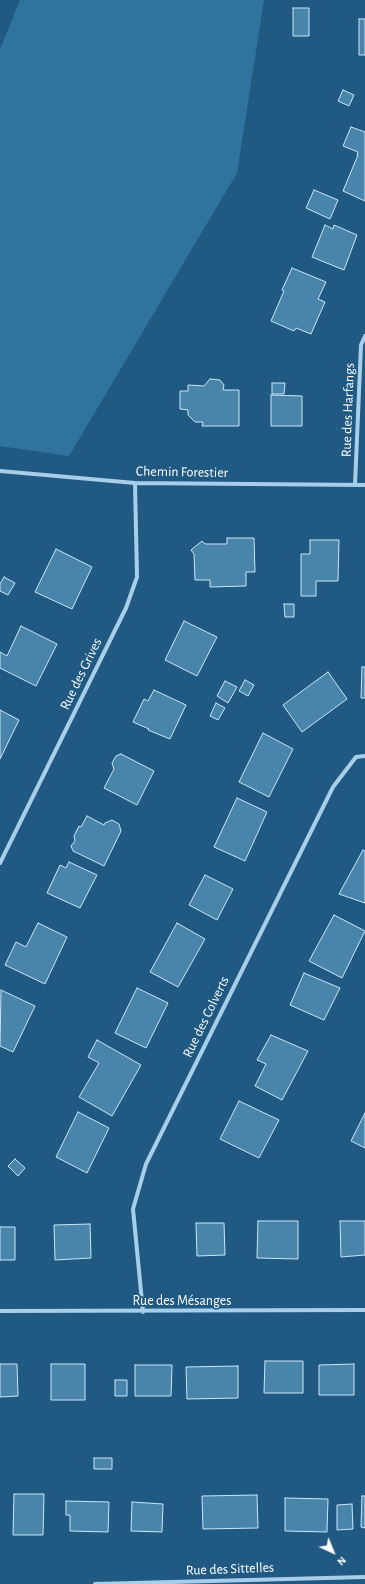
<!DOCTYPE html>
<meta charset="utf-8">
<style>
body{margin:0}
#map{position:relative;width:365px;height:1584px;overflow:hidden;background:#205a83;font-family:"Alegreya Sans",sans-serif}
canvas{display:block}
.north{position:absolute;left:313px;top:1532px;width:40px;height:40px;-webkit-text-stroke:3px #205a83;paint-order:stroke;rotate:136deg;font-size:11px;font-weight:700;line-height:16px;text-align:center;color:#fff}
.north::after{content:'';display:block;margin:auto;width:14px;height:18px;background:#fff;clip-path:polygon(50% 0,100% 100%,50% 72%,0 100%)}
</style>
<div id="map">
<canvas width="365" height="1584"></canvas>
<div class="north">N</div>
</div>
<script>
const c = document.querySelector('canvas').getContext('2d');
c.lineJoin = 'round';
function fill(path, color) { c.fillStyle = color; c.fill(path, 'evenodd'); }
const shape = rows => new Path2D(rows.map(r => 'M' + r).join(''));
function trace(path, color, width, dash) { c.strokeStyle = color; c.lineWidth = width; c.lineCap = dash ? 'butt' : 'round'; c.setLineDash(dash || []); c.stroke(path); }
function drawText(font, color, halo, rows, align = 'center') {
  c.font = font + ' "Alegreya Sans",sans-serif'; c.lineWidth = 3.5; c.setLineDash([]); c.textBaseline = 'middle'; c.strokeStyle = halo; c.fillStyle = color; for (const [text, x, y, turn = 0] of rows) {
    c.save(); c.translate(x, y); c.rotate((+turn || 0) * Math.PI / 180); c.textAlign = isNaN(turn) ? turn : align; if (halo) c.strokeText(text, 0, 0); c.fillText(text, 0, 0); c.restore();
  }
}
fill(shape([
 [20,0,264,0,237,173,69,456,0,446,0,49]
]), '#30739f');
const building = shape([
 [293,8,309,8,309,36,293,36,293,8],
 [359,19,365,19,365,55,359,55,359,19],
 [343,90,354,95,349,106,338,101,343,90],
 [351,127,365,132,365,201,343,191,358,155,357,155,358,152,343,146,351,127],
 [314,190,338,200,330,219,306,208,314,190],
 [325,225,333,229,334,225,357,235,344,270,312,257,325,225],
 [292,268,326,282,318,299,325,302,311,334,296,328,294,331,271,321,284,291,282,290,292,268],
 [210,379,220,380,224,385,223,390,239,390,239,426,202,426,203,422,195,422,188,415,188,410,180,409,180,391,188,391,188,385,204,386,210,379],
 [272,383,285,383,284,394,272,394,272,383],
 [271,395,302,396,302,426,271,426,271,395],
 [227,538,254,538,255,572,246,572,246,586,210,587,210,580,195,580,194,554,191,550,202,541,205,544,227,544,227,538],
 [310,540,339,540,338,581,316,581,316,596,301,596,301,554,310,554,310,540],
 [56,549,92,567,72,609,35,592,56,549],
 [4,577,15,583,8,595,0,591,0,584,4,577],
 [284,604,294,604,294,617,285,617,284,604],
 [184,621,217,637,197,676,165,660,184,621],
 [21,626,57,644,36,686,0,668,0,652,7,656,21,626],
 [362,667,365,667,365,698,361,698,362,667],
 [328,672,347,699,302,732,283,705,328,672],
 [245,680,254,685,248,696,239,691,245,680],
 [225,681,237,687,228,703,217,696,225,681],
 [154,690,186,705,170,739,148,730,149,729,133,722,144,699,148,701,154,690],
 [216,703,225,708,218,720,210,716,216,703],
 [0,710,19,720,0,759,0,710],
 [263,733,293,749,269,797,239,782,263,733],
 [121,754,154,771,137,805,104,788,114,769,112,763,116,756,121,754],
 [237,798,267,812,245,861,214,847,237,798],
 [87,816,104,825,105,823,112,820,119,824,121,831,104,866,73,851,71,846,75,841,74,836,79,826,81,827,87,816],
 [363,850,365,851,365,903,339,894,363,850],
 [69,862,97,875,80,908,47,893,60,865,66,868,69,862],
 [205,875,233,889,217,920,189,905,205,875],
 [334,915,365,931,342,978,309,961,334,915],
 [38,923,67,937,45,984,5,965,16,942,26,947,38,923],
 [177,923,205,939,178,987,150,972,177,923],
 [304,973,340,988,324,1020,290,1005,304,973],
 [137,988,168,1003,146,1048,115,1033,137,988],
 [1,990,35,1006,13,1052,0,1046,1,990],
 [271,1035,308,1051,282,1100,255,1086,266,1064,257,1060,271,1035],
 [97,1040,141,1065,112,1116,79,1097,99,1063,88,1057,97,1040],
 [239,1101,279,1120,259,1158,220,1139,239,1101],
 [78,1112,109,1128,87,1173,56,1157,78,1112],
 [365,1113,365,1148,351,1141,365,1113],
 [15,1159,25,1168,18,1176,8,1166,15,1159],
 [258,1221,298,1221,298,1259,257,1258,258,1221],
 [340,1221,365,1221,365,1255,341,1257,340,1221],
 [196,1223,224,1223,225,1255,197,1256,196,1223],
 [90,1224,91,1258,55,1260,54,1225,90,1224],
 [0,1227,15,1227,15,1260,0,1260,0,1227],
 [265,1361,303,1361,303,1393,264,1393,265,1361],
 [0,1364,17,1364,18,1396,0,1397,0,1364],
 [51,1364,85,1364,85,1400,51,1400,51,1364],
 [354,1364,354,1395,319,1395,319,1365,354,1364],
 [135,1365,172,1365,171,1396,135,1396,135,1365],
 [238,1366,238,1398,187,1399,186,1367,238,1366],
 [115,1380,127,1380,127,1396,115,1396,115,1380],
 [94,1458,112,1458,112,1469,94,1469,94,1458],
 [14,1494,44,1494,43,1535,13,1535,14,1494],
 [257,1495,258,1528,203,1529,202,1496,257,1495],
 [362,1496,365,1496,365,1528,361,1527,362,1496],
 [285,1498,328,1499,327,1532,285,1531,285,1498],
 [66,1501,109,1502,108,1532,70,1531,70,1515,66,1515,66,1501],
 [132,1502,163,1504,162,1532,131,1531,132,1502],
 [352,1504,353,1529,337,1530,337,1505,352,1504]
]);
fill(building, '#4984ab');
trace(building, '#cce6f7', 1);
trace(shape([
 [0,471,135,483,365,485],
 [355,485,361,345,365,336],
 [0,863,126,608,137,577,135,483],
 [0,1311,365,1310],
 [143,1312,133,1209,146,1164,333,787,356,757,365,756],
 [95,1584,365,1577]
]), '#a8cfe9', 4);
drawText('14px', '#fff', '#205a83', [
 ["Rue des Harfangs",348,410,-88],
 ["Chemin Forestier",182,472,1],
 ["Rue des Grives",81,674,-64],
 ["Rue des Colverts",206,1017,-64],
 ["Rue des Mésanges",182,1301],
 ["Rue des Sittelles",230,1569,-2]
]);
</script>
